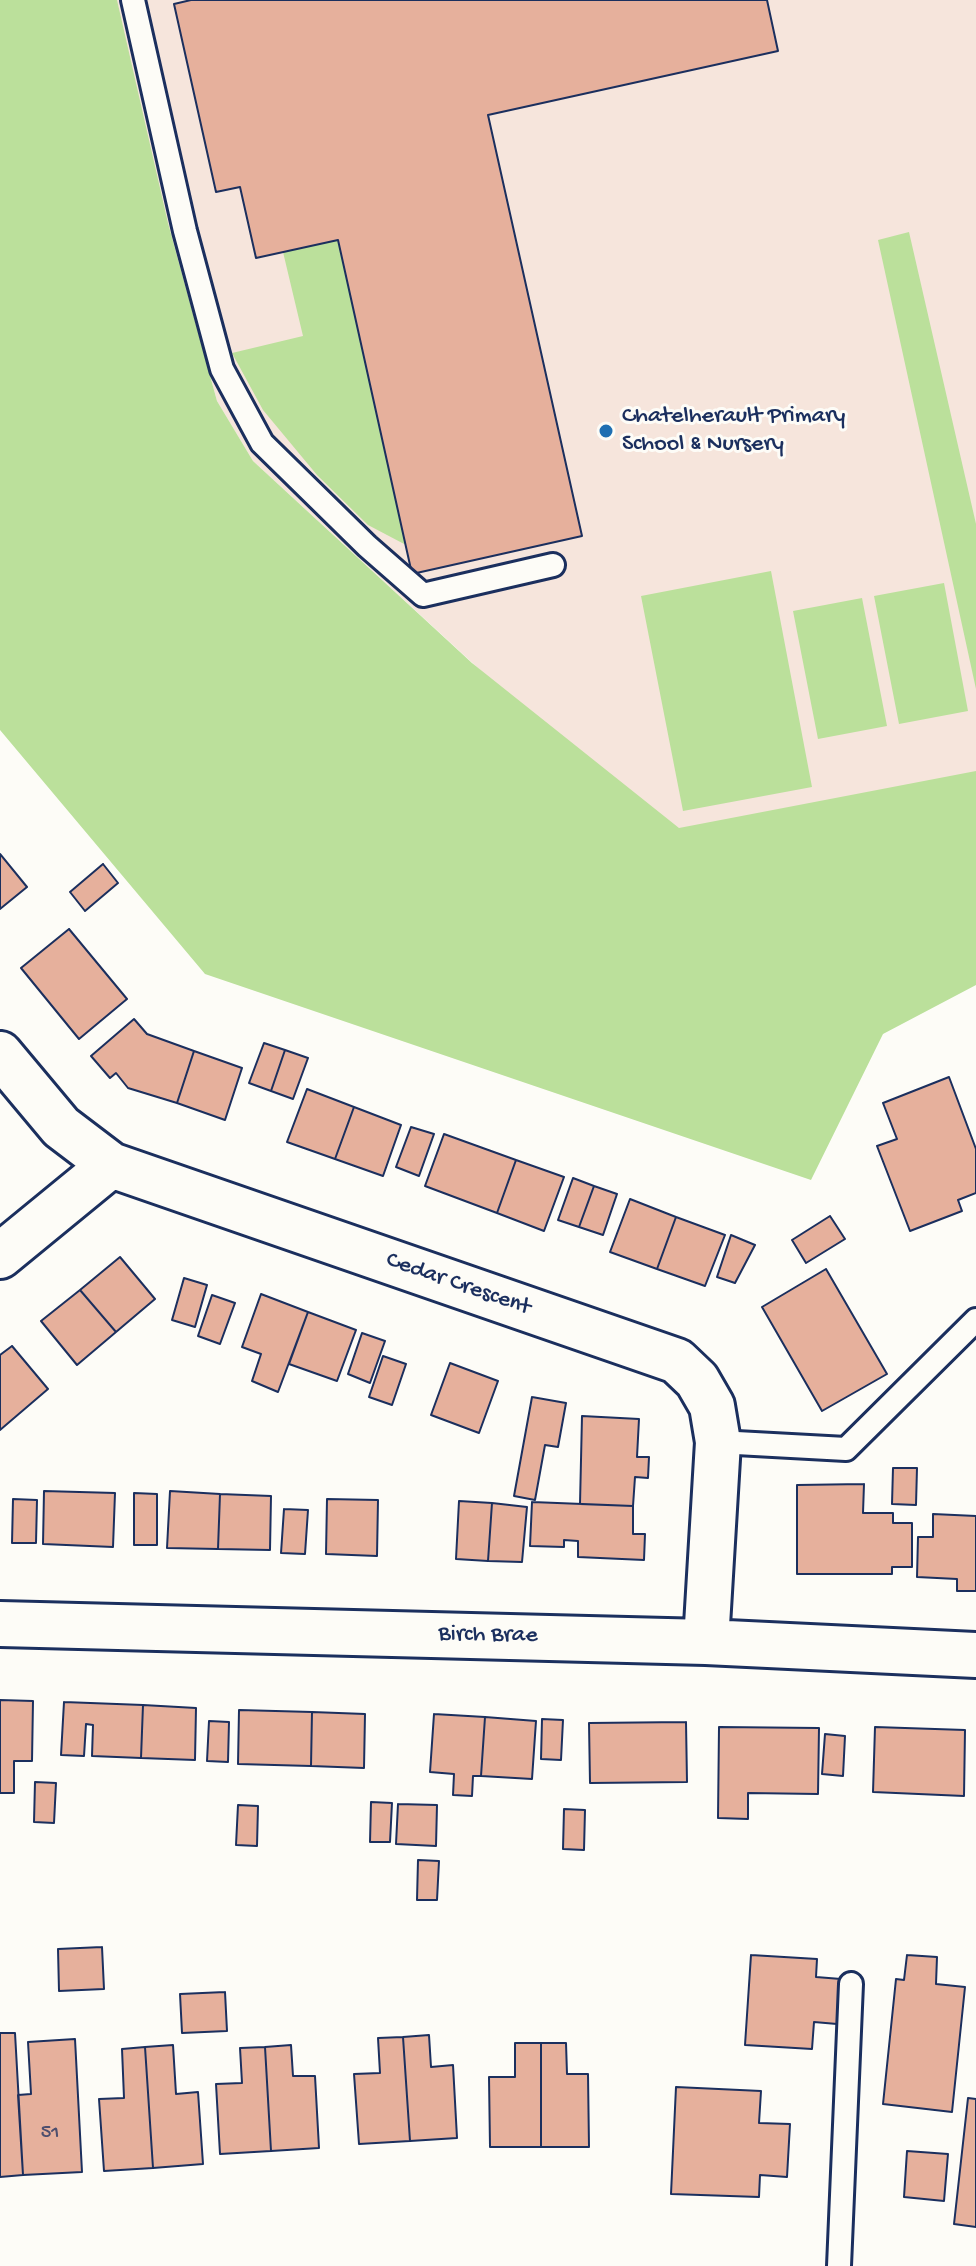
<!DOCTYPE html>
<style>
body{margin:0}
canvas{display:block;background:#fdfcf7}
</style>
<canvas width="976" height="2266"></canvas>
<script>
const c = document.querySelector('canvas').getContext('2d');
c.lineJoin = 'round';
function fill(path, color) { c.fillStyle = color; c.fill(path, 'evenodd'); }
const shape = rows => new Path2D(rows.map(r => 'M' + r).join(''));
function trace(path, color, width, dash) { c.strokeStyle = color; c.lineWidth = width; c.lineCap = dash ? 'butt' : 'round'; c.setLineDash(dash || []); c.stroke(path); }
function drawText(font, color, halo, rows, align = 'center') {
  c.font = font + ' "Gochi Hand",sans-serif'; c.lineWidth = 6; c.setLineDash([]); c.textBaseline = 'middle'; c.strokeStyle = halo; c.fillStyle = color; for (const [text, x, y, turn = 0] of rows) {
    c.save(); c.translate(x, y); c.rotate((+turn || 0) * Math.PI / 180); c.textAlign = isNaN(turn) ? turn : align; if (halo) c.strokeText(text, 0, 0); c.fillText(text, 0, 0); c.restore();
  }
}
fill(shape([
 [0,0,976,0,976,860,729,899,253,461,217,401,168,224]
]), '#f6e5dc');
fill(shape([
 [0,0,117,0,168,223,217,401,253,461,472,663,679,828,976,771,976,985,883,1034,811,1180,205,974,0,730],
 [909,232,976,524,976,689,878,240],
 [338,240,406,545,368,525,317,475,263,410,232,353,303,336,283,252],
 [771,571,812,787,683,811,641,596],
 [944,583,968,711,899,724,874,596],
 [862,598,887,726,818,739,793,611]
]), '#bbe09b');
const building = shape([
 [191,0,767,0,778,51,488,115,582,536,412,574,338,240,256,258,240,187,216,192,174,4,191,0],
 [0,854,27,887,0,909,0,854],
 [103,864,118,883,85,911,70,892,103,864],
 [69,929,127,999,79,1039,21,968,69,929],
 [134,1019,147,1034,194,1051,177,1103,128,1088,116,1073,110,1078,91,1056,134,1019],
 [264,1043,285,1050,271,1091,249,1083,264,1043],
 [285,1050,308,1058,293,1099,271,1091,285,1050],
 [194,1051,242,1068,225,1120,177,1103,194,1051],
 [949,1077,976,1149,976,1193,958,1200,962,1211,910,1231,877,1146,897,1139,883,1103,949,1077],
 [307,1089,354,1107,335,1159,287,1142,307,1089],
 [354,1107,401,1125,383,1176,335,1159,354,1107],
 [411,1127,434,1134,419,1176,396,1167,411,1127],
 [444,1134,516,1160,497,1213,425,1186,444,1134],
 [516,1160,564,1177,544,1231,497,1213,516,1160],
 [573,1178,594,1186,579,1227,558,1220,573,1178],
 [594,1186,617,1194,603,1235,579,1227,594,1186],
 [630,1199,676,1217,657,1269,610,1252,630,1199],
 [830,1216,845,1239,806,1263,792,1240,830,1216],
 [676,1217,725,1235,705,1286,657,1269,676,1217],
 [731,1235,755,1245,735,1283,717,1277,731,1235],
 [120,1257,155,1299,116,1332,80,1290,120,1257],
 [826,1269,887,1374,822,1411,762,1307,826,1269],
 [184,1278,207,1285,195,1327,172,1320,184,1278],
 [80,1290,116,1332,77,1365,41,1321,80,1290],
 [261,1294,308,1312,278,1392,252,1381,261,1354,242,1347,261,1294],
 [212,1295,235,1303,220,1344,198,1336,212,1295],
 [308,1312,356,1330,337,1381,289,1364,308,1312],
 [362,1333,385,1341,370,1383,348,1374,362,1333],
 [12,1346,48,1389,0,1430,0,1355,12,1346],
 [383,1356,406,1364,392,1405,369,1397,383,1356],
 [450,1363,498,1381,479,1433,431,1415,450,1363],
 [532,1397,566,1403,558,1447,545,1445,535,1500,514,1496,532,1397],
 [582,1416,639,1419,637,1457,649,1457,648,1478,635,1477,633,1506,580,1504,582,1416],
 [893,1468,917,1468,916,1505,892,1504,893,1468],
 [864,1484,863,1513,893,1513,893,1523,912,1523,912,1567,892,1567,892,1574,797,1574,797,1485,864,1484],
 [44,1491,115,1493,113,1547,43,1544,44,1491],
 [170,1491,220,1494,218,1549,167,1548,170,1491],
 [134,1493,157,1494,157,1545,134,1545,134,1493],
 [220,1494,271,1496,270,1550,218,1549,220,1494],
 [13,1499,37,1500,36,1543,12,1543,13,1499],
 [327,1499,378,1500,377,1556,326,1554,327,1499],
 [459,1501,492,1503,488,1561,456,1559,459,1501],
 [532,1502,633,1506,633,1534,645,1534,644,1560,578,1557,578,1541,564,1540,564,1547,530,1546,532,1502],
 [492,1503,527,1507,522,1562,488,1561,492,1503],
 [284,1509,308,1510,305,1554,281,1553,284,1509],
 [933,1514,976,1516,976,1591,957,1591,957,1579,917,1577,918,1537,933,1537,933,1514],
 [0,1700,33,1701,32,1761,14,1761,14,1793,0,1793,0,1700],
 [64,1702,143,1705,141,1758,92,1756,93,1725,86,1724,84,1756,61,1755,64,1702],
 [143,1705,196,1708,195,1760,141,1758,143,1705],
 [239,1710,312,1712,311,1766,238,1764,239,1710],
 [312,1712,365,1714,364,1768,311,1766,312,1712],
 [434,1714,485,1717,481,1776,473,1776,472,1796,453,1795,454,1774,430,1772,434,1714],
 [485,1717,536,1721,532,1779,481,1776,485,1717],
 [542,1719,563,1720,561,1760,541,1759,542,1719],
 [209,1721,229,1722,228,1762,207,1761,209,1721],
 [686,1722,687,1782,590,1783,589,1723,686,1722],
 [719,1727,819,1728,818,1794,748,1793,748,1819,718,1818,719,1727],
 [875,1727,965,1730,964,1796,873,1792,875,1727],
 [825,1734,845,1736,843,1776,822,1774,825,1734],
 [35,1782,56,1783,54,1823,34,1822,35,1782],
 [371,1802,392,1803,390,1842,370,1842,371,1802],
 [398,1804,437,1805,436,1846,396,1844,398,1804],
 [238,1805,258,1806,257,1846,236,1845,238,1805],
 [564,1809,585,1810,584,1850,563,1849,564,1809],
 [418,1860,439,1861,437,1900,417,1900,418,1860],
 [102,1947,104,1989,59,1991,58,1949,102,1947],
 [751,1955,817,1959,816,1977,841,1979,837,2024,814,2022,812,2049,745,2045,751,1955],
 [907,1955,937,1957,936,1984,965,1987,952,2112,883,2104,896,1979,904,1980,907,1955],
 [225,1992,227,2031,182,2033,180,1994,225,1992],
 [0,2033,15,2033,23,2175,0,2177,0,2033],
 [429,2035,431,2067,453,2065,457,2138,410,2141,403,2037,429,2035],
 [403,2037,410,2141,359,2144,354,2074,380,2073,378,2038,403,2037],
 [75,2039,82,2172,23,2175,18,2095,31,2094,28,2042,75,2039],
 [515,2043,541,2043,541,2147,490,2147,489,2077,515,2077,515,2043],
 [541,2043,566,2043,567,2074,588,2074,589,2147,541,2147,541,2043],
 [173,2045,176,2094,198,2092,203,2164,153,2168,145,2047,173,2045],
 [291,2045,293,2076,315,2076,319,2148,271,2151,265,2047,291,2045],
 [145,2047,153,2168,104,2171,99,2099,124,2098,122,2049,145,2047],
 [265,2047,271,2151,220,2154,216,2084,242,2083,240,2048,265,2047],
 [676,2087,761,2091,759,2123,790,2124,787,2177,760,2175,759,2197,671,2194,676,2087],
 [968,2098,976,2099,976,2227,954,2224,968,2098],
 [907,2151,948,2154,944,2201,904,2197,907,2151]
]);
fill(building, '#e6b09c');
trace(building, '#1b2f5e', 2);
const lane = shape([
 [133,0,185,231,222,369,262,443,367,546,423,595,553,565],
 [718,1442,846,1449,976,1320],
 [839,2266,851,1984]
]);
const street = shape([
 [0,1054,61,1127,111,1165,677,1361,697,1380,712,1406,718,1442,706,1642],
 [0,1256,111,1165],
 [0,1624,706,1642,976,1655]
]);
trace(lane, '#1b2f5e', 28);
trace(street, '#1b2f5e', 50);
trace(lane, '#fdfcf7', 22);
trace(street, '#fdfcf7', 44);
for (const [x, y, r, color] of [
 [606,431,8,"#1f6fb2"]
]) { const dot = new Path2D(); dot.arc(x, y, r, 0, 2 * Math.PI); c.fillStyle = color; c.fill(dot); trace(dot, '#fdfcf7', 3); }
drawText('20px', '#4e4f6e', null, [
 ["51",50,2134]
]);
drawText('24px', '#1b2f5e', '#fdfcf7', [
 ["Chatelherault Primary",622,417],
 ["School & Nursery",622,445]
], 'left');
drawText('24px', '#1b2f5e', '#fdfcf7', [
 ["Cedar Crescent",458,1285,19],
 ["Birch Brae",488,1636,1]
]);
</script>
